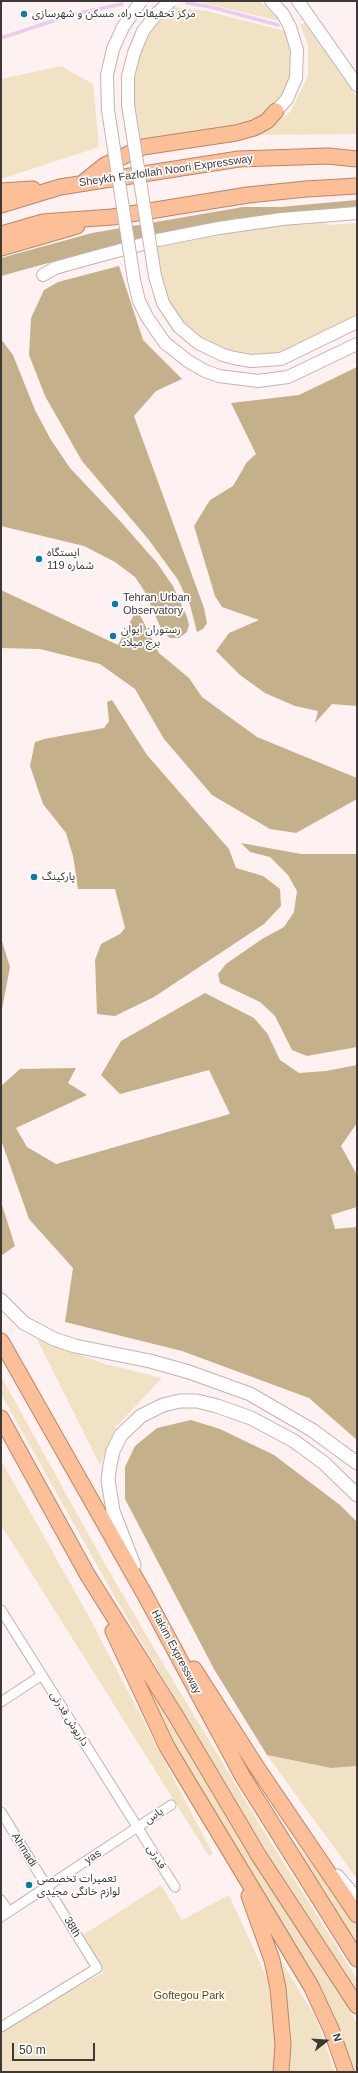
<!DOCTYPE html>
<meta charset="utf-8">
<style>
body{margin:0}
#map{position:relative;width:358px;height:2073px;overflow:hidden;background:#fdf2f1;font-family:Arial,sans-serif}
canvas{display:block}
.frame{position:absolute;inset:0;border:2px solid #3e3939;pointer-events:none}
.north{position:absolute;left:306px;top:2021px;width:40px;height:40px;-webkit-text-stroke:3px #fff;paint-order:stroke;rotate:73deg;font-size:11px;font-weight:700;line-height:16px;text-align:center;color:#3e3939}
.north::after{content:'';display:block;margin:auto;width:14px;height:18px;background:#3e3939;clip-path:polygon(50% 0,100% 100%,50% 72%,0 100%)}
.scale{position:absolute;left:12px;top:2043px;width:83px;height:18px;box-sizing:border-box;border:2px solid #3e3939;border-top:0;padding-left:5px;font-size:12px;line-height:14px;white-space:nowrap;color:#3e3939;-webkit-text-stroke:3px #fff;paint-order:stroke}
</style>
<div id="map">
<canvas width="358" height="2073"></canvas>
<div class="frame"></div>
<div class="north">N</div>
<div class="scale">50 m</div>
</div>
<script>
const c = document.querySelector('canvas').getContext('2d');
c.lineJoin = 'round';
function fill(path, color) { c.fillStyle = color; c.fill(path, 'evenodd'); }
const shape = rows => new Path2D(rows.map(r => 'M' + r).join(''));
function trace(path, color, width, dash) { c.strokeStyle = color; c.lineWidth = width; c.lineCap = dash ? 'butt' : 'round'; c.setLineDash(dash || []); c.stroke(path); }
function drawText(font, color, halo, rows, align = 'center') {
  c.font = font + ' Arial,"Noto Sans Arabic",sans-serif'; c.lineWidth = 3.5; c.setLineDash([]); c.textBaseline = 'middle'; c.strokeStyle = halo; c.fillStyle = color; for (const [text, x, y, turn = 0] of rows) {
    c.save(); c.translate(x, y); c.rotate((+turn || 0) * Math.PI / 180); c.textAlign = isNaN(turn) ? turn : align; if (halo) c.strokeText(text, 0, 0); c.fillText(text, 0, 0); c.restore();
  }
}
fill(shape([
 [196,1,260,1,280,21,262,17],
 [173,7,206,11,285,31,291,48,292,66,290,76,283,93,266,114,248,124,139,140,134,106,133,81,137,59,149,32],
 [305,23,357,97,357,134,259,135,290,112,308,76,308,45,300,24],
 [61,66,93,84,99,147,1,179,1,79],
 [319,219,329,225,357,223,357,317,283,353,272,355,240,354,219,348,192,331,183,323,169,303,161,282,154,246,216,233],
 [37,1339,105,1364,162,1378,116,1427,100,1465],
 [1,1376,101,1557,159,1657,263,1830,357,1979,357,1992,248,1821,116,1599,1,1394],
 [1,1460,87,1613,213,1854,209,1856,1,1525],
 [117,1631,235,1832,357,2023,357,2072,350,2072,173,1746],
 [267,1755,331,1768,357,1766,357,1879],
 [295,1841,357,1925,357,1945,313,1876],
 [161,1885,182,1920,229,1895,271,1987,275,2042,273,2072,1,2072,1,2029,104,1972,83,1935],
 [277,1954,316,2018,335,2072,286,2072]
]), '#f1e2c5');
fill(shape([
 [357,200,357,206,232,219,114,245,1,276,1,258,92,233,243,207,280,207],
 [119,266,143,340,182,379,156,391,134,416,204,608,207,623,203,629,197,632,190,605,178,580,149,540,82,461,45,396,29,355,31,318,44,290,58,282],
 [1,339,13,355,35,410,51,440,70,468,121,522,157,563,173,586,187,617,189,625,187,632,179,638,170,638,162,631,145,592,135,577,115,562,84,546,1,526],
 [357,367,357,706,332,704,315,723,318,711,295,706,265,693,240,675,216,651,229,633,259,620,222,607,215,596,194,526,210,500,233,486,247,462,256,454,231,403,299,395],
 [1,590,118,645,137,609,159,653,189,678,202,697,257,737,357,778,357,799,296,833,270,829,212,795,164,739,135,689,100,664,40,649,1,648],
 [112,700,147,755,229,849,236,868,263,876,280,889,281,906,264,924,154,997,115,1016,97,1014,95,960,101,944,120,934,125,928,115,889,78,889,73,856,66,833,43,804,30,766,35,742,44,739,104,728,109,721,107,702],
 [241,843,301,854,357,854,357,1047,307,1056,292,1050,275,1016,260,1002,220,983,218,974,226,964,262,939,284,927,294,912,297,891,288,875,270,857,250,852],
 [1,938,10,967,1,1014],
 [205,993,254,1018,267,1033,280,1060,299,1073,326,1071,357,1065,357,1123,341,1146,357,1175,357,1207,331,1215,335,1229,357,1227,357,1440,309,1398,182,1351,65,1322,73,1268,29,1219,1,1140,1,1086,20,1069,76,1068,68,1083,87,1095,16,1128,27,1147,56,1164,230,1114,209,1070,120,1094,101,1075,121,1041],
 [1,1202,15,1246,1,1256],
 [191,1420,220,1429,274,1455,340,1505,357,1522,357,1766,331,1768,267,1755,214,1669,125,1499,125,1467,135,1446,157,1428]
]), '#c4b08b');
trace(shape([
 [187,3,211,7,278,25],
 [1,38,71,15,122,4]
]), '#e9ccee', 3.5);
const minor = shape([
 [1,1610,175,1887],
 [1,1702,42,1675],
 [1,1812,97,1968,1,2027],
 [1,1900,9,1912],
 [1,1917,171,1805]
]);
const tertiary = shape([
 [271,1,283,14,290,27,297,50,296,78,287,99,276,111],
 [298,1,357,85],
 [43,275,55,268,91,258,158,240,219,228,282,219,357,213],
 [155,276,163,303,179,327,198,343,223,355,234,358,251,361,281,359,357,322],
 [134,280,139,301,147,317,165,343,188,361,205,371,219,376,258,381,288,377,357,344]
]);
const secondary = shape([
 [1,1300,24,1323,54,1339,75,1346,150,1361,189,1372,250,1394,312,1430,357,1463],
 [134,1565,113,1511,108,1480,110,1465,113,1451,121,1435,141,1416,163,1405,180,1401,197,1401,217,1406,251,1418,294,1441,324,1463,357,1495],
 [337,1876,357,1899]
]);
const trunk = shape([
 [85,181,105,165,143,147,236,133,254,128,267,121,276,111],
 [1,191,33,189],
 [1,205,60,187,239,159,328,156,357,159],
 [1,234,43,222,112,217,248,195,306,189,357,186],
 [1,248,77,226],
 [1,1341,145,1595,243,1777,357,1959],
 [1,1418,87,1574,176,1716,259,1856,357,2006],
 [113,1631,167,1747,311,1986,331,2029,346,2072],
 [194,1669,258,1769,357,1915],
 [249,1896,272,1960,278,1988,283,2045,281,2072]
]);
trace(minor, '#c1b4b3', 11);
trace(tertiary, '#c1b4b3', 14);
trace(secondary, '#c1b4b3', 15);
trace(trunk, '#ba8666', 17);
trace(minor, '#fff', 9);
trace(tertiary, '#fff', 12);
trace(secondary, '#fff', 13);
trace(trunk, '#fcbf98', 15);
const tertiaryBridge = shape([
 [155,276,128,105,128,76,134,53,143,31,158,12,171,1],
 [134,280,108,110,107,75,113,49,123,27,141,1]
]);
trace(tertiaryBridge, '#c1b4b3', 14, []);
trace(tertiaryBridge, '#fff', 12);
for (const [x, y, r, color] of [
 [24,14,4,"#0a7da5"],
 [39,559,4,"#0a7da5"],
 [115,604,4,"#0a7da5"],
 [113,636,4,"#0a7da5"],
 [34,877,4,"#0a7da5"],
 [29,1885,4,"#0a7da5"]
]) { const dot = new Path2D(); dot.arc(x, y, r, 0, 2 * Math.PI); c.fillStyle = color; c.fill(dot); trace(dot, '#fff', 1.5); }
drawText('11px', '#3e3939', '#fff', [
 ["مرکز تحقیقات راه، مسکن و شهرسازی",32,14],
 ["ایستگاه",47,553],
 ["شماره 119",47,566],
 ["Tehran Urban",123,598],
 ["Observatory",123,611],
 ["رستوران ایوان",121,630],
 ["برج میلاد",121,643],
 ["پارکینگ",42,877],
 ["تعمیرات تخصصی",37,1879],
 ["لوازم خانگی مجیدی",37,1892]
], 'left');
drawText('11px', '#3e3939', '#fff', [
 ["Sheykh Fazlollah Noori Expressway",166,171,-8],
 ["Hakim Expressway",176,1652,62],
 ["داریوش قدرتی",69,1719,58],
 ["یاس",154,1816,-34],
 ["Ahmadi",24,1850,58],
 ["yas",93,1857,-33],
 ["قدرتی",156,1857,58],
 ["38th",72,1927,59]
]);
drawText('11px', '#644904', '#fff', [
 ["Goftegou Park",189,1996]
]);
</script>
